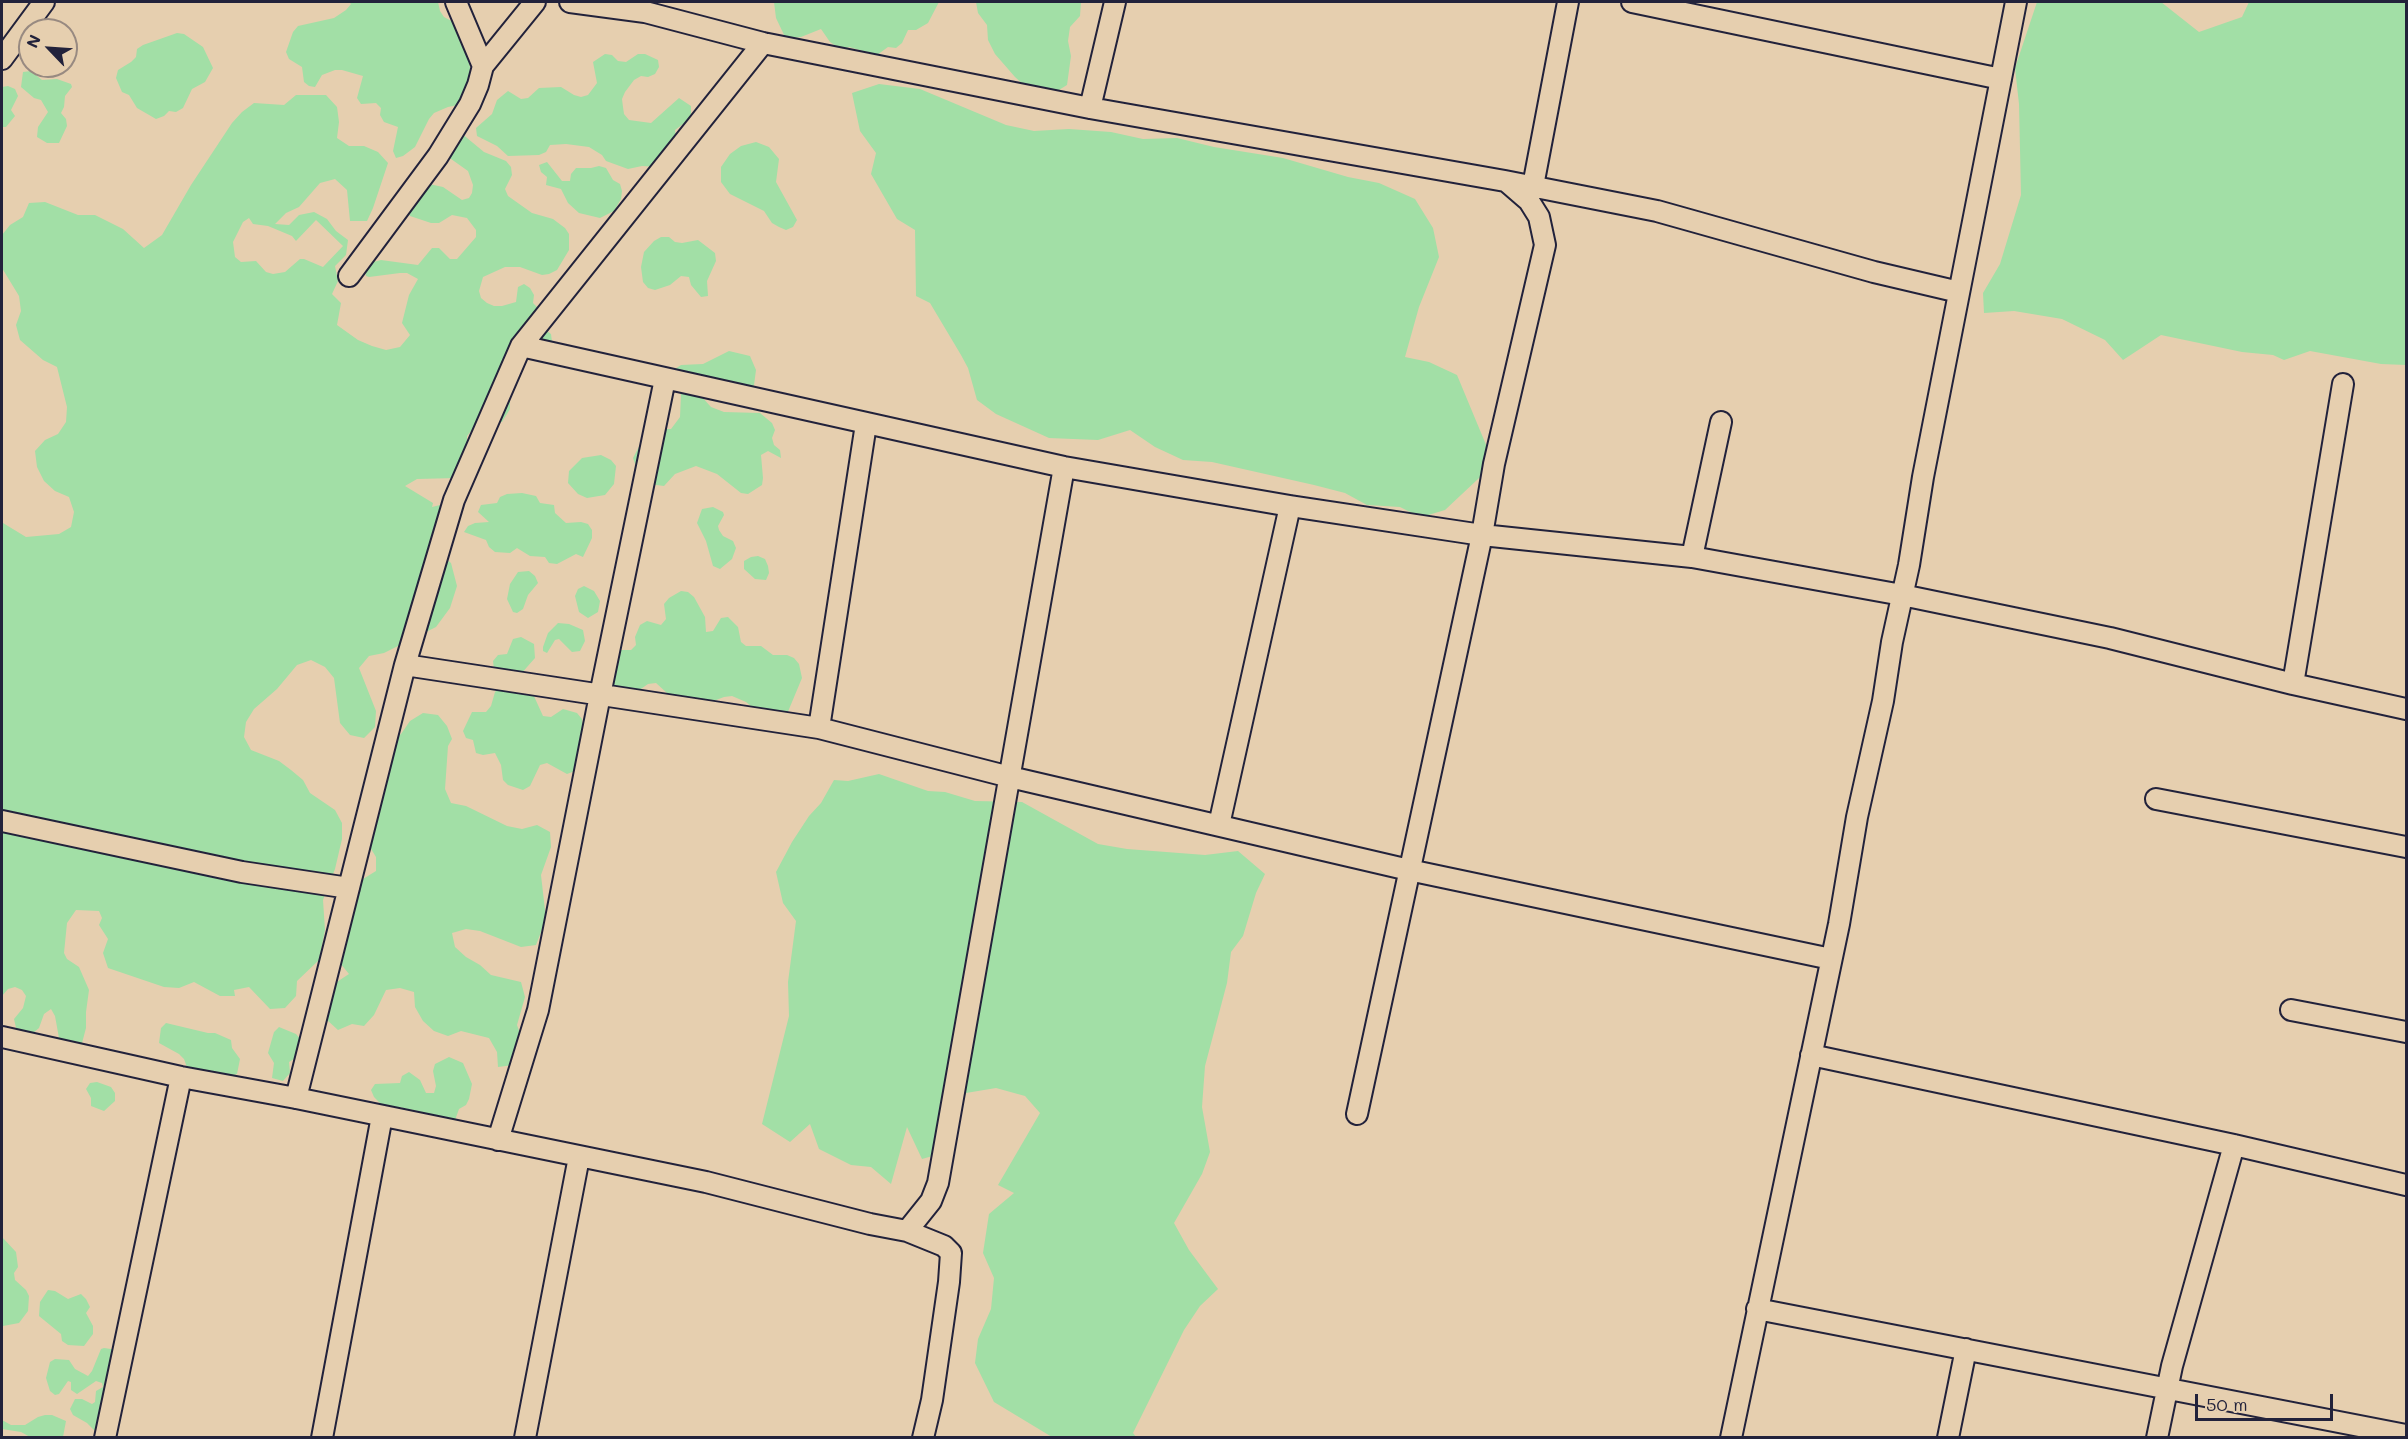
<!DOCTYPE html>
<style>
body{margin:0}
#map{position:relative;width:2408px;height:1439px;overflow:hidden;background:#e6cfaf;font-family:Mali,sans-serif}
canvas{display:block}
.frame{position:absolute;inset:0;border:3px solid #22223b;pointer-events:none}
.north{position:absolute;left:18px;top:18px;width:60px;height:60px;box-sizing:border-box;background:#e6cfaf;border:2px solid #988a81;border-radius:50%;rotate:295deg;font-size:16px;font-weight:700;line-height:24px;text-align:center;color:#22223b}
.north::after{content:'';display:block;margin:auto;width:21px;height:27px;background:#22223b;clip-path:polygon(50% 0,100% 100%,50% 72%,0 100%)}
.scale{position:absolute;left:2195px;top:1394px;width:138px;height:27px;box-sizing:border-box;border:3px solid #22223b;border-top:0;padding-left:8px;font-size:18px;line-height:21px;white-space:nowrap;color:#22223b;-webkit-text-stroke:4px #e6cfaf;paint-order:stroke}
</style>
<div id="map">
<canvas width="2408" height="1439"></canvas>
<div class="frame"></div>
<div class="north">N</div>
<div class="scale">50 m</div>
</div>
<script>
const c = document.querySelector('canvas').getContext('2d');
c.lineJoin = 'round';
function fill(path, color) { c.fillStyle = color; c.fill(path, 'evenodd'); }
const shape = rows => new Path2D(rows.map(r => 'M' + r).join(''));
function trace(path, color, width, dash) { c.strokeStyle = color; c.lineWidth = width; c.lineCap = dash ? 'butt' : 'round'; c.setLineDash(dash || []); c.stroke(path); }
fill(shape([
 [349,2,438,2,440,11,444,17,457,24,463,45,469,60,471,75,463,104,448,107,434,113,429,119,415,147,403,156,396,158,393,151,398,127,384,122,380,115,381,108,376,103,361,104,357,98,363,76,342,70,335,70,322,75,315,87,309,86,304,82,302,67,289,59,286,52,293,32,298,26,334,18,346,10,351,4],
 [774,2,939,2,928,23,916,30,908,30,902,43,896,48,888,47,877,55,849,47,842,50,830,42,821,29,801,37,786,39,776,18],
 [976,2,1081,2,1080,16,1070,27,1068,41,1071,56,1067,85,1054,93,1026,87,1015,77,995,54,988,40,987,25,978,13],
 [2037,2,2161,2,2199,32,2242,17,2249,2,2406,2,2406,365,2381,364,2310,351,2284,360,2273,355,2242,352,2161,335,2123,360,2105,340,2062,319,2014,311,1984,313,1983,293,2000,264,2021,195,2019,104,2015,68],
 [177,33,184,34,203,47,213,68,205,82,192,89,183,108,176,112,169,111,164,116,156,119,137,108,129,95,122,92,116,78,118,70,131,62,136,57,137,49,143,45],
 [605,54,612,55,618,61,626,62,638,54,645,54,658,60,659,67,655,74,648,77,641,76,634,80,625,92,622,99,623,107,624,114,629,120,651,123,679,98,691,106,691,114,687,121,675,130,676,138,658,167,642,166,628,169,606,161,602,155,589,147,566,144,550,145,546,152,539,155,508,156,497,146,477,136,476,128,492,114,497,100,508,91,521,99,528,98,539,88,561,87,574,95,581,97,588,95,597,83,593,62],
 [31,71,42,80,57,79,71,84,72,87,65,96,64,107,61,113,66,119,67,126,59,143,47,143,37,137,38,127,48,112,41,100,34,98,21,87,23,72],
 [879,84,920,89,1006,125,1034,131,1069,129,1111,132,1143,139,1177,138,1214,147,1283,158,1348,177,1379,183,1415,199,1433,228,1439,257,1419,307,1405,357,1429,362,1457,375,1494,464,1445,510,1425,516,1416,515,1400,507,1367,505,1345,493,1314,485,1212,462,1183,460,1155,447,1130,430,1098,440,1049,438,996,414,977,400,968,368,961,355,930,303,916,296,915,230,897,219,871,174,876,153,860,131,852,93],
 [8,86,15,89,18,96,11,110,15,116,6,127,2,127,2,87],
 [296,95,326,95,337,107,339,122,337,138,349,146,364,146,378,152,388,163,373,208,367,221,350,221,347,190,335,179,320,183,299,207,286,213,275,224,289,225,299,215,314,212,327,219,336,231,348,240,346,255,335,266,338,281,332,294,341,303,337,325,358,340,372,346,386,350,400,347,410,335,402,323,409,295,418,279,407,273,400,273,369,277,366,276,365,268,370,263,381,260,418,265,432,248,439,248,450,259,457,259,476,237,476,230,467,218,452,215,439,223,431,223,410,216,406,210,429,184,443,187,462,200,469,198,472,193,473,185,468,171,444,154,461,133,484,152,506,161,511,167,512,175,505,189,508,196,532,213,553,219,565,228,569,234,569,250,557,270,549,274,542,275,520,267,505,267,483,277,479,291,481,298,487,303,494,306,502,306,516,302,518,287,524,284,530,288,534,295,533,303,538,308,537,324,551,334,552,342,550,349,532,353,497,375,505,396,510,402,510,409,502,422,486,422,472,430,467,436,467,452,456,478,417,479,405,486,433,503,432,507,440,505,455,507,441,555,451,563,457,586,450,608,436,627,384,653,369,656,359,668,376,711,375,727,364,738,350,735,340,723,334,678,325,667,311,660,297,665,277,689,254,709,246,722,244,737,251,750,279,761,291,770,303,780,310,793,335,810,342,823,342,839,335,869,323,900,325,930,319,960,297,981,296,996,285,1008,270,1009,249,987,234,990,235,996,220,996,194,982,179,988,164,987,108,968,103,953,108,939,99,925,102,918,99,911,76,910,67,923,64,953,67,959,79,967,89,990,86,1012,86,1028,82,1043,77,1048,63,1043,59,1038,55,1016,51,1009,44,1014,39,1028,33,1033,25,1035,17,1032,14,1019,23,1008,26,996,22,990,15,987,8,989,2,996,2,509,3,523,26,537,59,534,71,527,74,512,69,497,55,491,44,481,37,467,35,451,45,440,58,434,66,422,67,407,57,367,43,360,20,340,16,325,21,311,19,296,2,268,2,235,10,225,23,217,29,203,45,202,78,215,95,215,123,229,144,248,162,235,191,185,232,123,242,112,254,103,284,105],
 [249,218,253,224,268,226,292,236,296,241,316,220,343,246,323,267,304,259,300,259,285,272,273,274,266,272,256,261,241,262,235,257,233,242,243,222],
 [756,142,769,147,779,159,776,182,797,220,793,227,786,230,779,227,772,223,764,211,730,194,721,182,721,167,730,154,741,146],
 [547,162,562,181,570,181,571,174,576,168,591,168,599,166,606,168,613,180,620,184,622,191,621,199,614,211,600,218,579,213,568,203,561,189,546,185,547,177,541,172,539,165],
 [661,237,669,237,675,242,682,243,698,240,715,253,716,261,707,281,708,296,701,297,691,285,689,277,681,276,670,285,655,290,648,288,643,282,641,267,644,252,654,241],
 [729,351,750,356,756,370,754,385,749,391,704,389,701,396,711,407,724,412,760,413,772,423,775,430,772,438,774,445,780,450,781,458,768,451,761,455,763,478,762,485,748,494,741,493,717,474,696,466,675,474,664,486,649,484,639,475,633,458,643,439,664,429,671,429,680,417,681,395,672,376,675,369,681,365,703,364],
 [601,455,611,460,616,466,614,484,605,495,587,498,578,494,568,483,569,471,582,458],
 [522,493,536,496,540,503,554,505,555,513,566,523,581,522,588,524,592,530,592,538,583,557,576,554,557,564,549,563,545,557,530,556,517,548,510,553,495,552,489,547,486,540,464,532,468,526,475,523,489,522,478,512,481,505,497,503,500,497,507,494],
 [713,507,723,512,724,515,718,526,719,530,723,536,733,541,736,548,732,559,720,569,713,566,706,541,697,523,702,509],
 [758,556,765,559,768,566,769,573,766,580,755,579,744,569,744,561,751,557],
 [529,571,535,576,538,583,528,595,523,609,517,613,513,612,507,599,510,584,518,572],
 [584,586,594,591,600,601,598,612,588,618,579,612,575,596,578,589],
 [681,591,688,592,694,597,705,617,706,632,713,631,721,618,728,617,738,627,741,642,746,646,761,646,773,655,787,655,794,658,799,664,802,678,787,714,758,712,746,702,732,696,724,697,703,705,671,700,667,693,656,683,648,684,635,693,613,695,605,676,616,650,631,650,636,645,635,637,640,625,647,621,661,625,666,619,664,604,669,598],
 [558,623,569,624,583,630,585,641,580,651,572,652,559,639,555,640,547,653,543,651,543,647,548,633],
 [521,637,534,644,535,658,520,675,499,674,494,669,493,661,498,655,507,654,513,639],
 [500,687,533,694,543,716,551,717,563,709,577,713,582,719,583,726,582,749,575,771,567,774,547,763,540,765,530,786,523,790,508,785,503,780,501,765,495,753,483,755,476,753,473,740,466,738,463,731,472,712,486,712,491,706,495,692],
 [423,713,438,715,447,726,452,739,448,746,445,789,451,803,466,806,507,826,522,829,537,825,550,832,551,847,541,875,546,919,536,945,521,947,480,931,466,929,452,933,455,947,466,957,480,965,491,975,521,982,525,997,517,1025,522,1039,513,1065,498,1067,497,1052,489,1038,461,1031,448,1036,434,1031,423,1021,415,1007,414,992,400,988,386,990,374,1015,364,1026,352,1024,338,1030,327,1020,320,1007,323,991,349,974,340,963,335,948,348,905,363,879,376,871,376,857,368,844,365,783,370,769,388,743,401,734,410,721],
 [879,774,928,791,945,792,975,801,1022,802,1098,844,1127,849,1205,855,1238,851,1265,874,1256,893,1243,936,1231,952,1227,983,1205,1066,1202,1107,1210,1152,1202,1174,1174,1223,1189,1250,1218,1289,1200,1306,1184,1330,1133,1433,1136,1437,1052,1437,994,1402,975,1363,978,1339,991,1309,994,1278,983,1253,989,1214,1014,1193,998,1185,1040,1113,1025,1096,996,1088,966,1093,943,1153,922,1159,907,1127,891,1184,871,1167,851,1165,819,1149,810,1124,790,1142,762,1124,789,1016,788,982,796,921,783,903,776,872,792,842,809,816,821,803,834,780,848,781],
 [166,1023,208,1033,215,1033,231,1040,232,1048,240,1059,237,1074,230,1076,223,1074,215,1075,208,1089,201,1092,192,1081,184,1059,179,1054,159,1043,161,1028],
 [279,1027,296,1034,304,1043,299,1056,289,1062,290,1073,283,1081,272,1078,274,1063,268,1053,274,1032],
 [449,1057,463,1063,472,1084,469,1099,466,1105,459,1109,454,1123,424,1119,421,1112,399,1107,384,1107,374,1097,371,1090,375,1084,400,1083,402,1076,409,1072,420,1080,426,1093,434,1093,436,1086,433,1071,435,1064],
 [97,1082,111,1087,115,1093,115,1101,104,1111,91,1106,91,1098,86,1089,90,1083],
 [2,1237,16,1252,18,1267,14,1273,15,1280,26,1290,29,1296,28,1311,19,1323,3,1326,2,1326],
 [48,1290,55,1291,68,1299,81,1294,86,1299,90,1307,86,1313,93,1326,93,1334,84,1346,68,1345,62,1341,61,1334,39,1316,40,1302],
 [104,1348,118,1350,131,1374,123,1392,97,1433,87,1423,73,1415,70,1409,75,1399,82,1399,92,1404,95,1402,96,1391,103,1387,102,1383,96,1381,77,1394,71,1390,71,1382,68,1381,59,1394,55,1395,50,1391,46,1378,50,1362,55,1359,69,1360,75,1369,88,1376,92,1371,101,1349],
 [45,1415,52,1415,66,1421,63,1437,30,1437,21,1432,2,1429,2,1420,11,1425,25,1425,38,1417]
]), '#a2dfa6');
const minor = shape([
 [570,2,645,12,763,43,1090,108,1505,181,1657,211,1874,272,1959,292],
 [1632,2,2001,79],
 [2,59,44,2],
 [483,66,535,2],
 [1090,108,1115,2],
 [1533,186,1568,2],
 [349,276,438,156,470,104,478,85,483,66,456,2],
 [521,346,1064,467,1290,506,1482,535,1692,557,1902,595,2110,638,2293,684,2406,709],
 [1692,557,1721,422],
 [405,665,819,728,1010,777,1409,870,1831,959],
 [2293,684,2343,384],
 [819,728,866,424],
 [2156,799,2406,847],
 [2,821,242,872,349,888],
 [1219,825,1290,506],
 [2291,1010,2406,1032],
 [2,1037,181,1077,296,1098,706,1182,870,1224,907,1231,944,1246,951,1253,949,1282,932,1400,923,1438],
 [1811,1055,2234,1145,2406,1185],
 [296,1098,405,665,454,500,521,346,763,43],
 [1357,1114,1482,535,1494,464,1545,245,1539,217,1529,201,1507,182],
 [498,1140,538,1010,600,695,665,379],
 [907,1231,931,1201,938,1183,1064,467],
 [1757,1309,2406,1435],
 [105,1438,181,1077],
 [322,1438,382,1116],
 [525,1438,579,1157],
 [1731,1438,1839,924,1857,817,1883,701,1892,642,1909,565,1923,477,2016,2],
 [1948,1438,1966,1349],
 [2157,1438,2172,1366,2234,1145]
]);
trace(minor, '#22223b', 24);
trace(minor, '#e6cfaf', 20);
</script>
